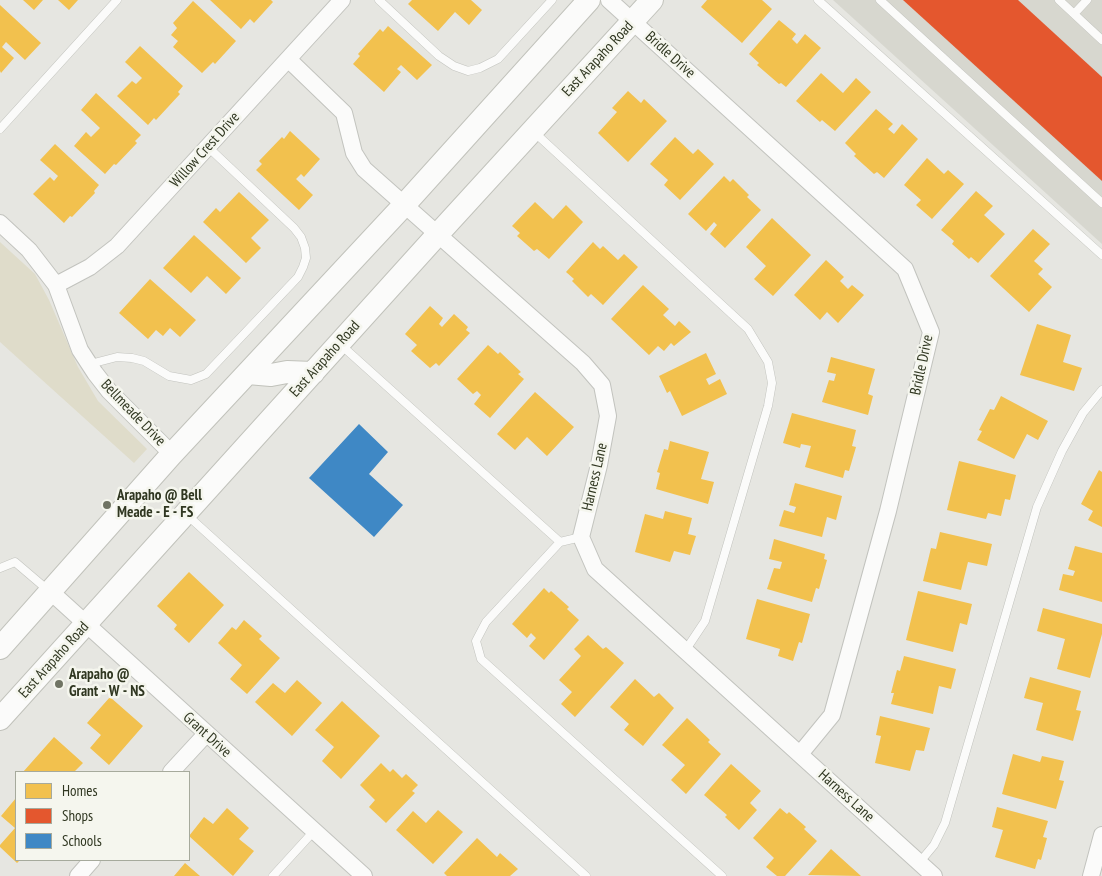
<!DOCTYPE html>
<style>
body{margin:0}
#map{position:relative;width:1102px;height:876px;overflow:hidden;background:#e6e6e1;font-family:"PT Sans Narrow",sans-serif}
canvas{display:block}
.legend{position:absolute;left:15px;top:771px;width:175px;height:90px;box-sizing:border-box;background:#f5f6ee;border:1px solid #a6aa9c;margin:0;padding:6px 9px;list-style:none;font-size:15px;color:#303721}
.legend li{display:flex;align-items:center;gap:10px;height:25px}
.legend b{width:25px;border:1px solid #a6aa9c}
</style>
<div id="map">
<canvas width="1102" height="876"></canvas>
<ul class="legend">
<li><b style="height:14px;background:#f2c14e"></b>Homes</li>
<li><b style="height:14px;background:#e4572e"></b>Shops</li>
<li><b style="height:14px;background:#3f88c5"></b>Schools</li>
</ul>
</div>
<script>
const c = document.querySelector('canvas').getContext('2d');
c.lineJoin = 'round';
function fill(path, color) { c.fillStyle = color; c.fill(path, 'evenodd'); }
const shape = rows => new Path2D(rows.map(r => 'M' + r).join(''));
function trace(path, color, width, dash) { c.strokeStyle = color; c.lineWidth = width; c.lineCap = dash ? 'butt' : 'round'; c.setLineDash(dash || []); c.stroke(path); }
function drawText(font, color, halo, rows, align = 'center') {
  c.font = font + ' "PT Sans Narrow",sans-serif'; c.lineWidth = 5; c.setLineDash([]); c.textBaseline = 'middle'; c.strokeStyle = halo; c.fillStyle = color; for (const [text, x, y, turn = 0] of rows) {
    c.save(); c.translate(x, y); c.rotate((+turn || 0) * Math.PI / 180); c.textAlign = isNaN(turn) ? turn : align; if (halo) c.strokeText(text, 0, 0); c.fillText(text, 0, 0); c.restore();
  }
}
fill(shape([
 [833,0,1102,0,1102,244]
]), '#d7d7cf');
fill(shape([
 [0,242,35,274,49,300,78,367,98,401,147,449,134,463,0,342]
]), '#dfdcca');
fill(shape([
 [23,0,43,0,34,10],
 [58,0,78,0,69,10],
 [210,0,271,0,273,2,254,23,250,19,241,29],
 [412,0,471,0,482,10,469,25,455,12,438,31,408,4],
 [707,0,762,0,772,9,742,43,701,7],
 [193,1,236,41,215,64,213,62,202,73,173,47,178,41,171,35,177,28,173,23],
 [0,5,41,43,25,60,6,42,2,47,14,58,1,73,0,71],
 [779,20,796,34,792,39,797,44,805,34,821,48,786,87,781,83,779,84,757,65,759,63,749,54],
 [388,26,432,65,417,80,401,65,397,69,401,72,384,92,353,64,360,56,358,54,380,29,383,32],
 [140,46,183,86,178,92,180,94,156,120,154,118,148,125,117,96,132,81,136,84,142,78,125,62],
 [821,73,843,93,856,78,871,92,835,131,822,120,820,122,796,101],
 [628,91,641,103,644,99,667,121,628,162,598,133,617,112,612,108],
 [96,93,141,135,135,141,137,143,116,165,114,164,105,174,74,146,86,132,91,137,100,128,81,110],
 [876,109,893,124,888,129,894,134,902,124,918,139,884,178,877,172,874,174,854,156,856,154,845,143],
 [290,131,320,159,304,177,301,174,296,179,313,195,299,210,256,170,262,164,259,161,282,137,284,139],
 [675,137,693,154,698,149,714,164,680,200,664,185,668,180,650,164],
 [55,144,99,185,94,191,95,193,72,217,70,216,64,223,33,194,50,177,54,181,58,176,40,160],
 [927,158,944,174,948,170,964,184,932,219,916,205,921,200,904,185],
 [724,176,730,182,733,179,749,195,747,197,761,210,725,248,710,234,717,225,714,222,706,231,688,214],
 [976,191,993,206,984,215,1005,234,978,263,971,257,969,259,952,244,954,241,941,230],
 [239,192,269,220,251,238,261,248,246,263,203,222,216,208,220,212],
 [535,202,553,219,566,205,583,222,549,259,537,249,534,251,517,236,520,233,512,226],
 [772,218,811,255,773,296,754,279,766,266,746,247],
 [1033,229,1050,244,1034,261,1043,269,1038,274,1052,287,1029,312,990,276],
 [194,235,241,278,226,294,207,276,191,293,163,268],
 [593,242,600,249,603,246,618,260,624,254,638,267,603,305,591,294,588,297,572,281,574,279,566,272],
 [826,260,844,277,840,281,848,289,852,285,864,295,838,323,827,312,820,320,794,295],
 [150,279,196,320,180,337,170,328,163,336,156,330,148,339,119,313],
 [643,285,669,309,663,315,675,326,679,321,691,332,674,346,671,343,664,351,658,346,649,355,611,319],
 [430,306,443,318,439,324,442,327,454,314,468,327,466,330,470,333,439,366,436,363,430,368,411,351,417,345,405,334],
 [1037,324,1071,335,1063,362,1082,368,1074,391,1020,375],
 [488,345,498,354,500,352,521,372,518,374,524,379,490,418,474,404,481,395,477,391,473,394,457,379],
 [706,353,716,374,706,379,709,385,720,379,727,394,682,416,670,391,667,393,659,376],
 [831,357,875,369,868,394,873,396,868,415,822,402,829,380,834,381,836,374,827,372],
 [535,392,574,427,547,456,527,437,515,450,497,434],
 [1001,396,1048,421,1038,440,1027,434,1014,459,977,440,982,431,979,430,990,409,994,410],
 [792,413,856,430,852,446,856,447,849,471,845,470,843,478,805,467,811,446,801,444,800,448,783,443],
 [670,441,709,452,701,479,714,482,708,504,656,489,660,473,657,472,664,449,668,450],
 [959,461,1016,475,1010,500,1005,499,1001,516,988,513,986,519,947,510],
 [1099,470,1102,472,1102,527,1088,520,1093,511,1081,504],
 [795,483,842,496,836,520,827,517,822,537,779,526,784,510,794,513,796,507,789,505],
 [665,511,692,518,688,534,696,536,690,555,674,551,670,562,635,552,645,514,663,519],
 [940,532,992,544,987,566,968,562,961,590,923,581,931,548,936,549],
 [774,539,825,554,824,559,827,560,819,589,816,588,812,602,767,589,774,568,780,569,782,562,769,559],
 [1075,546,1102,553,1102,602,1059,590,1063,574,1073,576,1075,571,1068,569],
 [189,572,224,605,189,643,174,629,177,625,157,606],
 [544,588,549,593,551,591,569,607,567,609,579,620,544,660,529,646,536,638,531,633,527,638,512,624],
 [918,591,972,604,967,625,960,623,953,652,906,640],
 [757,599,810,614,802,643,799,642,793,661,778,656,780,649,746,639],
 [1043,608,1102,624,1102,634,1090,678,1057,669,1065,639,1037,631],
 [244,620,262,636,259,639,280,658,247,694,230,679,242,665,218,643,232,627,236,630],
 [588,635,603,649,606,647,624,663,575,717,561,704,572,692,559,680,581,656,574,649],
 [904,656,956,669,951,689,939,686,933,714,891,704,894,693,891,693,897,670,900,671],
 [1030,677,1081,691,1076,710,1081,711,1073,741,1036,730,1043,703,1024,698],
 [635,679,654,697,659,693,674,708,643,746,624,730,629,724,610,707],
 [297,680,322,703,292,736,255,702,273,683,285,693],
 [110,697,143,726,109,765,90,748,101,735,87,723],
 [342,701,380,736,341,779,322,761,334,747,315,730],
 [880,716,930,728,924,751,916,750,910,771,875,763,881,736,876,735],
 [687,718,710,740,708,742,721,754,686,794,671,780,685,765,662,745],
 [54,737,83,763,74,772,23,772],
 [1013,754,1040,762,1042,756,1064,761,1059,780,1064,781,1056,809,1002,794],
 [381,763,390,772,393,769,402,778,406,774,418,785,412,791,415,793,386,823,369,807,375,800,360,785],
 [731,764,761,791,750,803,757,810,739,830,725,817,727,815,704,795],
 [16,798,16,860,20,860,17,863,0,847,0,845,15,828,1,816],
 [997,807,1048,821,1043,837,1047,838,1041,860,1038,859,1035,869,995,857,1003,830,992,827],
 [227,808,249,828,239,839,254,851,233,876,189,836,204,817,213,824],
 [780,808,787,814,789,812,806,827,804,829,817,841,785,876,777,876,766,867,774,858,753,838],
 [438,810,463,832,433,864,396,830,413,811,426,823],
 [477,838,497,857,500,853,518,869,510,876,447,876,444,873],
 [831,849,861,876,808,875],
 [185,863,200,876,174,876]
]), '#f2c14e');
fill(shape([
 [903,0,1018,0,1102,77,1102,181]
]), '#e4572e');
fill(shape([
 [359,424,388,452,369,474,403,505,374,537,309,478]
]), '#3f88c5');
const lane = shape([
 [379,0,439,56,454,66,468,71,480,68,498,59,552,0],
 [818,0,1102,255],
 [880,0,1102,203],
 [1059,0,1102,40],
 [1074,14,1087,0],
 [0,129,117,0],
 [534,132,748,329,768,362,772,383,768,406,705,621,685,651],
 [341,345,560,542,581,537],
 [90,364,117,357,132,358,144,361,169,376,191,380,206,374,298,277,303,267,306,258,305,248,301,237,294,228,208,147],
 [187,515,586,876],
 [560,542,486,622,476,641,481,659,722,876],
 [0,568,15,562,49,591],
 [919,863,934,845,945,823,1037,507,1062,451,1083,413,1102,390],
 [273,876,314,831]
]);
const street = shape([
 [609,0,905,269,931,332,888,511,832,715,800,754],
 [288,59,344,113,354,153,364,169,583,363,602,385,608,416,599,465,581,537,595,569,934,876],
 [0,223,29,250,56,285,80,350,95,373,109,391,172,454],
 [56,285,90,267,117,246,342,0],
 [51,592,364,876],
 [171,772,206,734],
 [78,876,92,860],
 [1091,876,1102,835]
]);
const secondary = shape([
 [248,373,271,375,287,372,313,373],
 [0,648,172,454,405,204,589,0],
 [0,719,438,234,652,0]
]);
trace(lane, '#c2c3be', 9);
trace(street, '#c2c3be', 18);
trace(secondary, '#c1c2bb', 24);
trace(lane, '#fbfbfa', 8);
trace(street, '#fbfbfa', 16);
trace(secondary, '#fbfbfa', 22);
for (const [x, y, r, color] of [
 [107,505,5,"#707464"],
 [59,684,5,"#707464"]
]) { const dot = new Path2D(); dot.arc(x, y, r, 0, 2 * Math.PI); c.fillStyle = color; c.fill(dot); trace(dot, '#f5f6ee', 2); }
drawText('15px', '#303721', '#f5f6ee', [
 ["Bridle Drive",670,55,42],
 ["East Arapaho Road",598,59,-47],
 ["Willow Crest Drive",205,150,-48],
 ["East Arapaho Road",325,359,-48],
 ["Bridle Drive",922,365,-78],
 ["Bellmeade Drive",133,413,46],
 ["Harness Lane",595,477,-77],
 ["East Arapaho Road",54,660,-48],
 ["Grant Drive",207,735,42],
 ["Harness Lane",846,796,42]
]);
drawText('bold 15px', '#303721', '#f5f6ee', [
 ["Arapaho @ Bell",117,496],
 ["Meade - E - FS",117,513],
 ["Arapaho @",69,675],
 ["Grant - W - NS",69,692]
], 'left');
</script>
